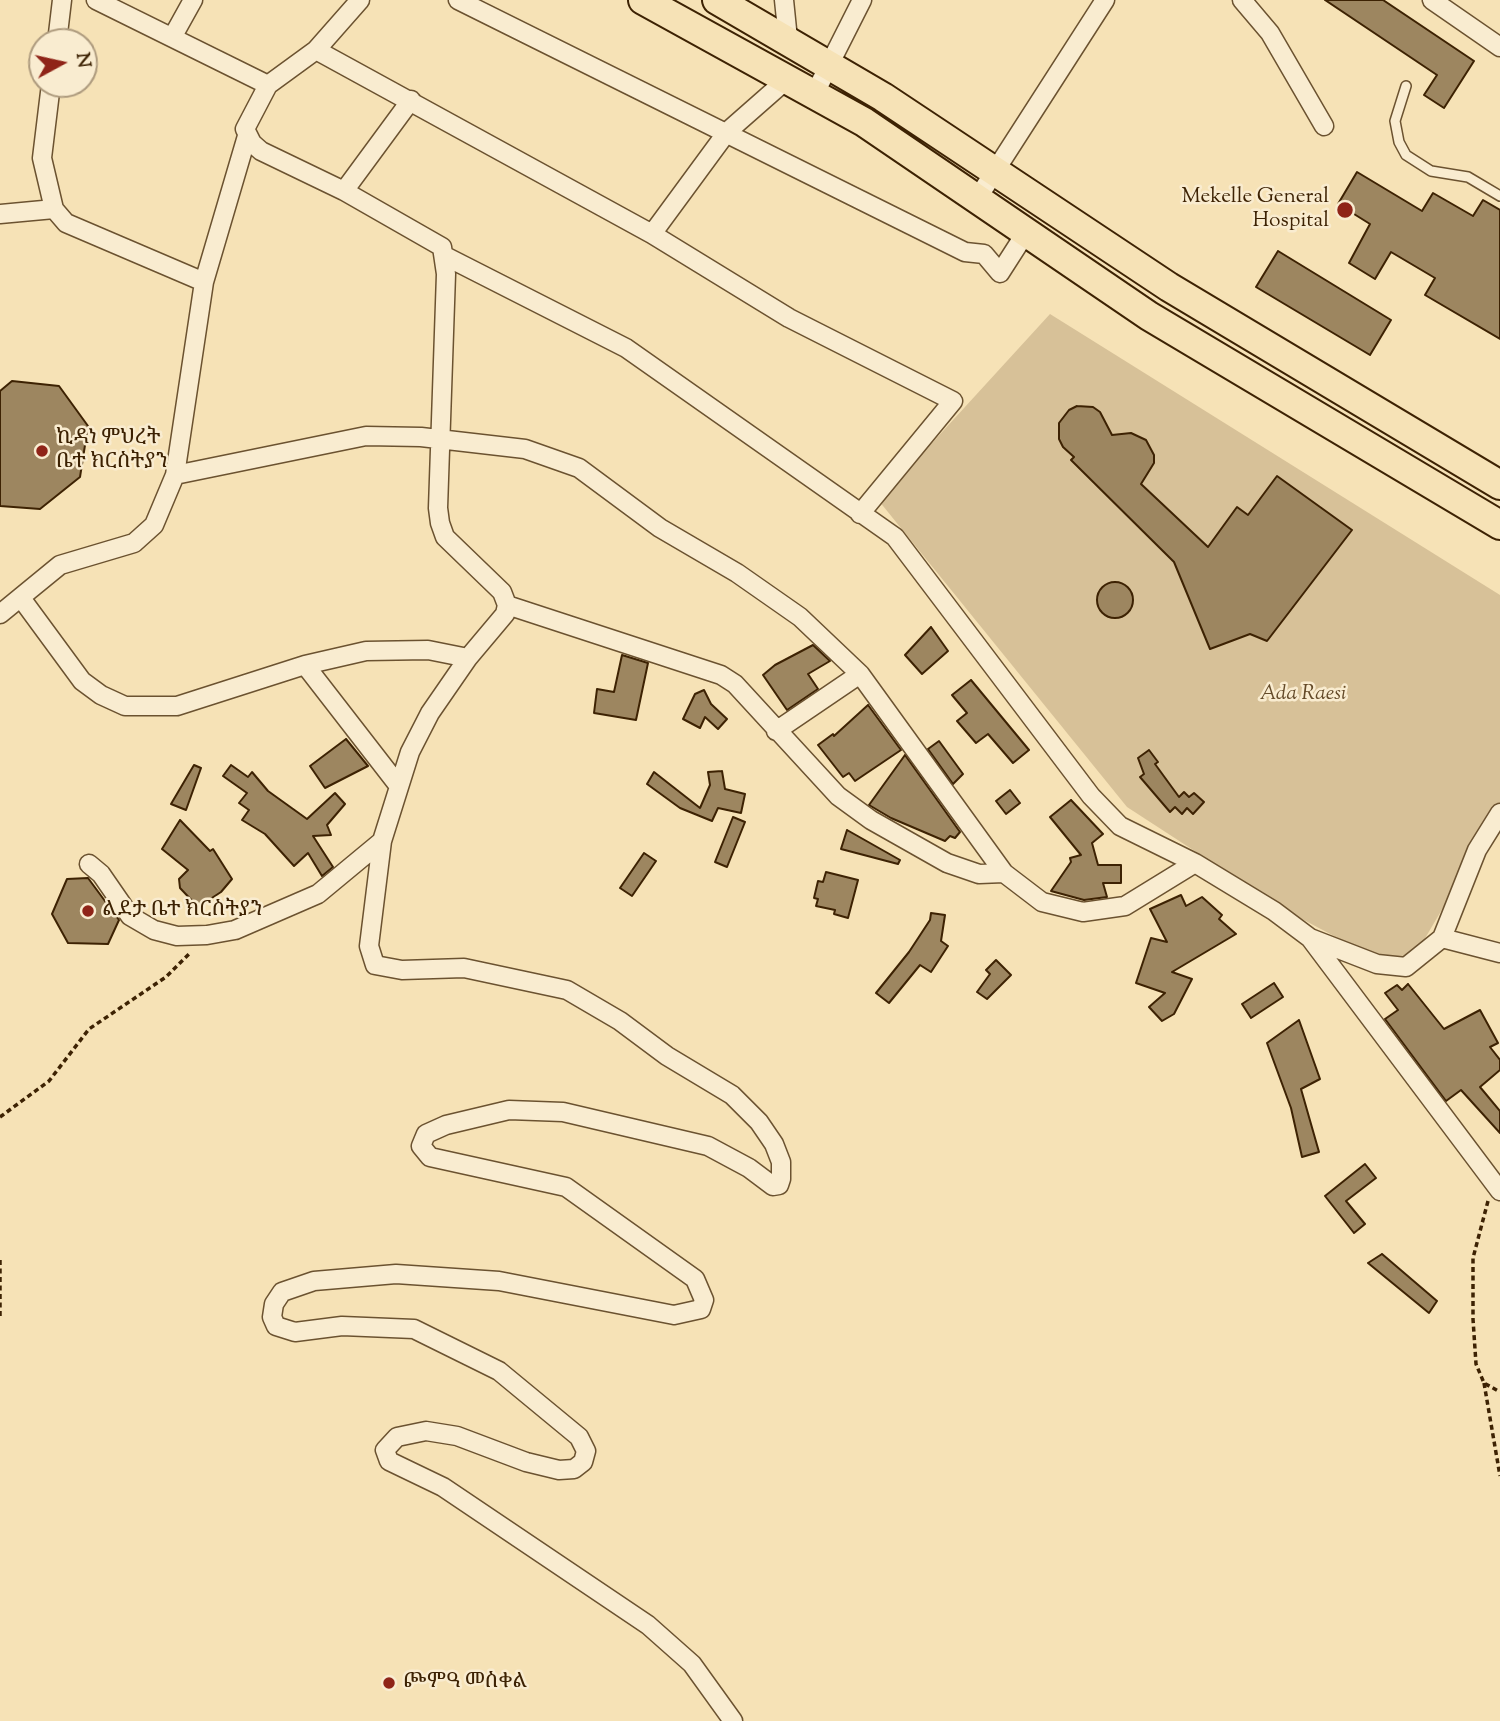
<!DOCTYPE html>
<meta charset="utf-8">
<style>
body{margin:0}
#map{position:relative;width:1500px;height:1721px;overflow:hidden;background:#f6e2b6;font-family:"Sorts Mill Goudy",serif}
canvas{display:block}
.north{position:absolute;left:28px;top:28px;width:70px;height:70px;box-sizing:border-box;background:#f9ecd0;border:2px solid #ae9b7e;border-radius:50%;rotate:82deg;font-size:19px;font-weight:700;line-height:28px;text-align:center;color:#3d2203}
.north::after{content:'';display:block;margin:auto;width:24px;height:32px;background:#8f2418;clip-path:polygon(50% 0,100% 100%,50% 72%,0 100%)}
</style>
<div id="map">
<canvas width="1500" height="1721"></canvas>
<div class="north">N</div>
</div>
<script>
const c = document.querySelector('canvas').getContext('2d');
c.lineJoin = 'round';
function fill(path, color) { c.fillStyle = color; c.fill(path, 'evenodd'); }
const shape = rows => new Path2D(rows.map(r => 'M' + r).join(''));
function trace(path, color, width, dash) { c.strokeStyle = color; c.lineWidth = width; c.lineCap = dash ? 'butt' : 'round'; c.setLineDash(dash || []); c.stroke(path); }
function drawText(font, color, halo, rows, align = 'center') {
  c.font = font + ' "Sorts Mill Goudy","Noto Serif Ethiopic",serif'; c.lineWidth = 5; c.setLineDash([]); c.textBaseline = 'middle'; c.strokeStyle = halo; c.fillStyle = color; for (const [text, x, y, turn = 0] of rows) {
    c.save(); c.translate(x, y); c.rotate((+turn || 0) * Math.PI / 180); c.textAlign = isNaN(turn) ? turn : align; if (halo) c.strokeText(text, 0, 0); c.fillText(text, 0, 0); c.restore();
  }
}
fill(shape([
 [1050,314,1500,595,1500,811,1414,957,1381,961,1287,911,1127,807,879,501]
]), '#d7c198');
const building = shape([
 [1325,0,1383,0,1474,61,1444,108,1424,95,1437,75,1325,0],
 [1357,172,1422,211,1433,193,1473,216,1483,200,1500,210,1500,339,1425,295,1435,278,1391,252,1375,279,1349,263,1370,224,1338,204,1357,172],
 [1278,251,1391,320,1370,355,1256,287,1278,251],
 [12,381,59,386,88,426,80,477,40,509,0,506,0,391,12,381],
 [1077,406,1093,407,1100,412,1112,435,1131,433,1146,440,1154,455,1154,463,1141,484,1208,547,1237,507,1248,515,1277,476,1352,530,1267,641,1250,634,1210,649,1174,562,1071,460,1074,457,1063,447,1059,439,1059,423,1069,410,1077,406],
 '1097 600a18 18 0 1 1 36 0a18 18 0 1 1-36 0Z',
 [931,627,948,651,922,674,905,655,931,627],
 [813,645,830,661,808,674,818,689,787,710,763,675,775,665,813,645],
 [622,655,648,663,636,720,594,713,597,689,614,692,622,655],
 [971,680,1029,750,1013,763,988,734,976,743,957,721,967,713,952,695,971,680],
 [704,690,711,704,727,719,718,729,705,717,700,728,683,719,695,694,704,690],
 [868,705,901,750,855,781,849,773,843,777,818,745,833,734,834,736,868,705],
 [346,739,368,766,325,788,310,766,346,739],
 [939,741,963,774,953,784,928,749,939,741],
 [1149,750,1158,762,1155,764,1179,797,1184,792,1189,797,1194,793,1204,802,1193,814,1187,808,1182,814,1175,807,1170,812,1140,777,1144,774,1138,758,1149,750],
 [905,755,960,832,955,838,950,836,945,841,891,818,869,805,905,755],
 [194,765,201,768,186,810,171,804,194,765],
 [231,765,248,777,252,772,268,791,307,819,335,793,345,804,327,825,331,835,313,836,333,867,322,876,308,853,294,866,265,834,242,820,249,810,239,803,247,793,223,776,231,765],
 [722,771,725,789,745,794,741,813,718,808,712,821,680,808,647,784,654,772,700,808,710,785,708,772,722,771],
 [1010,790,1020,803,1006,814,996,801,1010,790],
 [1071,800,1103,834,1092,843,1098,865,1121,865,1121,883,1103,883,1107,897,1084,900,1051,891,1071,862,1070,858,1081,855,1050,817,1071,800],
 [733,817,745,822,727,867,715,862,733,817],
 [180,820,210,851,213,849,232,879,221,892,198,907,180,888,179,879,188,870,162,849,180,820],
 [847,830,900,860,898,864,841,849,847,830],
 [644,853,656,861,632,896,620,888,644,853],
 [826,872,858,880,848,918,834,914,835,910,816,906,818,899,814,898,818,881,823,882,826,872],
 [88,878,119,920,108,944,68,943,52,914,67,879,88,878],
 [1181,895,1186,906,1202,897,1222,915,1219,919,1236,934,1172,972,1192,979,1174,1014,1162,1021,1149,1007,1165,993,1136,983,1151,938,1167,942,1150,909,1181,895],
 [931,913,945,915,941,941,948,946,931,972,920,965,889,1003,876,993,909,952,930,920,931,913],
 [996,960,1011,975,987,999,977,992,990,974,986,970,996,960],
 [1274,983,1283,997,1251,1018,1242,1004,1274,983],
 [1408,984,1444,1029,1480,1010,1498,1043,1490,1047,1500,1060,1500,1070,1480,1087,1500,1111,1500,1133,1461,1090,1446,1101,1385,1019,1398,1010,1385,993,1397,985,1402,990,1408,984],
 [1299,1020,1320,1079,1301,1089,1319,1152,1302,1157,1291,1108,1267,1043,1299,1020],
 [1365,1164,1376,1178,1346,1201,1365,1224,1354,1233,1325,1196,1365,1164],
 [1382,1254,1437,1301,1429,1313,1368,1263,1382,1254]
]);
fill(building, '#9d8660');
trace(building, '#3d2203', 2);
const service = shape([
 [1406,86,1395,121,1399,142,1406,155,1431,171,1468,177,1500,196]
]);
const minor = shape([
 [96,0,268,85],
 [360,0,316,50,268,85,245,129,252,143,261,151,344,191,442,247,446,274,438,508,440,523,445,537,502,592,507,605,505,614,468,658,430,713,410,752,382,841,369,946,375,965,402,970,464,968,567,990,620,1021,667,1056,732,1095,759,1122,774,1144,781,1162,781,1179,779,1185,773,1186,749,1168,708,1146,563,1112,509,1110,446,1125,426,1134,421,1146,430,1157,566,1187,695,1279,704,1300,701,1309,674,1315,499,1281,396,1274,314,1281,282,1292,274,1304,272,1317,276,1326,295,1332,342,1326,414,1329,499,1371,579,1437,586,1451,583,1462,574,1469,559,1470,526,1462,457,1436,426,1431,397,1437,385,1450,389,1461,443,1487,648,1625,692,1664,733,1721],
 [458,0,965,252,984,254,1000,273,1025,234],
 [784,0,788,39],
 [1242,0,1270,33,1324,126],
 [1432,0,1500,47],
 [173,36,193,0],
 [57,42,62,0],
 [316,50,652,234,789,318,953,401,860,514],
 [51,84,42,158,54,209,66,223,204,282],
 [815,93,862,0],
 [344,191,411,100],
 [977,199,1105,0],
 [0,214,54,209],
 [652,234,727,132,785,81],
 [445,256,626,348,895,537,1091,796,1120,826,1195,863,1274,911,1310,938,1500,1191],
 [175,475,366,436,421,437,525,449,579,468,660,528,737,573,800,617,860,674,1004,873,1042,902,1083,912,1125,906,1195,863],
 [21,598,82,681,101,695,125,706,177,706,305,665,366,651,428,650,468,658],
 [507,605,721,675,735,684,838,796,871,820,947,863,979,874,1004,873],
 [0,614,60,565,134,543,154,525,175,475,204,282,247,136],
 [305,665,398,785],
 [776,731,860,674],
 [89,864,101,874,130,916,154,930,177,936,207,935,235,930,318,894,382,841],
 [1310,938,1377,964,1406,967,1442,938,1477,850,1500,813],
 [1442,938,1500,953]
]);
const primary = shape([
 [643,0,864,122,1149,316,1500,525],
 [717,0,883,97,1169,287,1500,485]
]);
trace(service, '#6b5230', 12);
trace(minor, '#6b5230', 21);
trace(primary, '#3d2203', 32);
trace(shape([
 [0,1117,49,1081,89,1029,166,977,191,952],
 [1488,1201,1473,1258,1473,1319,1476,1364,1484,1383,1500,1392],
 [0,1260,0,1317],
 [1484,1383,1500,1476]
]), '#3d2203', 3.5, [5, 3.5]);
trace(service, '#f9ecd0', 9);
trace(minor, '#f9ecd0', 18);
trace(primary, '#f6e2b6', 28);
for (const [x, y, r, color] of [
 [1345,210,9,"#8f2418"],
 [42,451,7,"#8f2418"],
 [88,911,7,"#8f2418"],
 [389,1683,7,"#8f2418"]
]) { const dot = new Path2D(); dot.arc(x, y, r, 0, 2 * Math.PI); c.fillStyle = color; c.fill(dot); trace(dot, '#f9ecd0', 2.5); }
drawText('21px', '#3d2203', '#f9ecd0', [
 ["Mekelle General",1329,198,"right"],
 ["Hospital",1329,222,"right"],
 ["ኪዳነ ምህረት",56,439],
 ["ቤተ ክርስትያን",56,463],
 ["ልደታ ቤተ ክርስትያን",102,911],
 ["ጮምዓ መስቀል",403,1683]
], 'left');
drawText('italic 21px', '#644a28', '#f9ecd0', [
 ["Ada Raesi",1303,695]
]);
</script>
